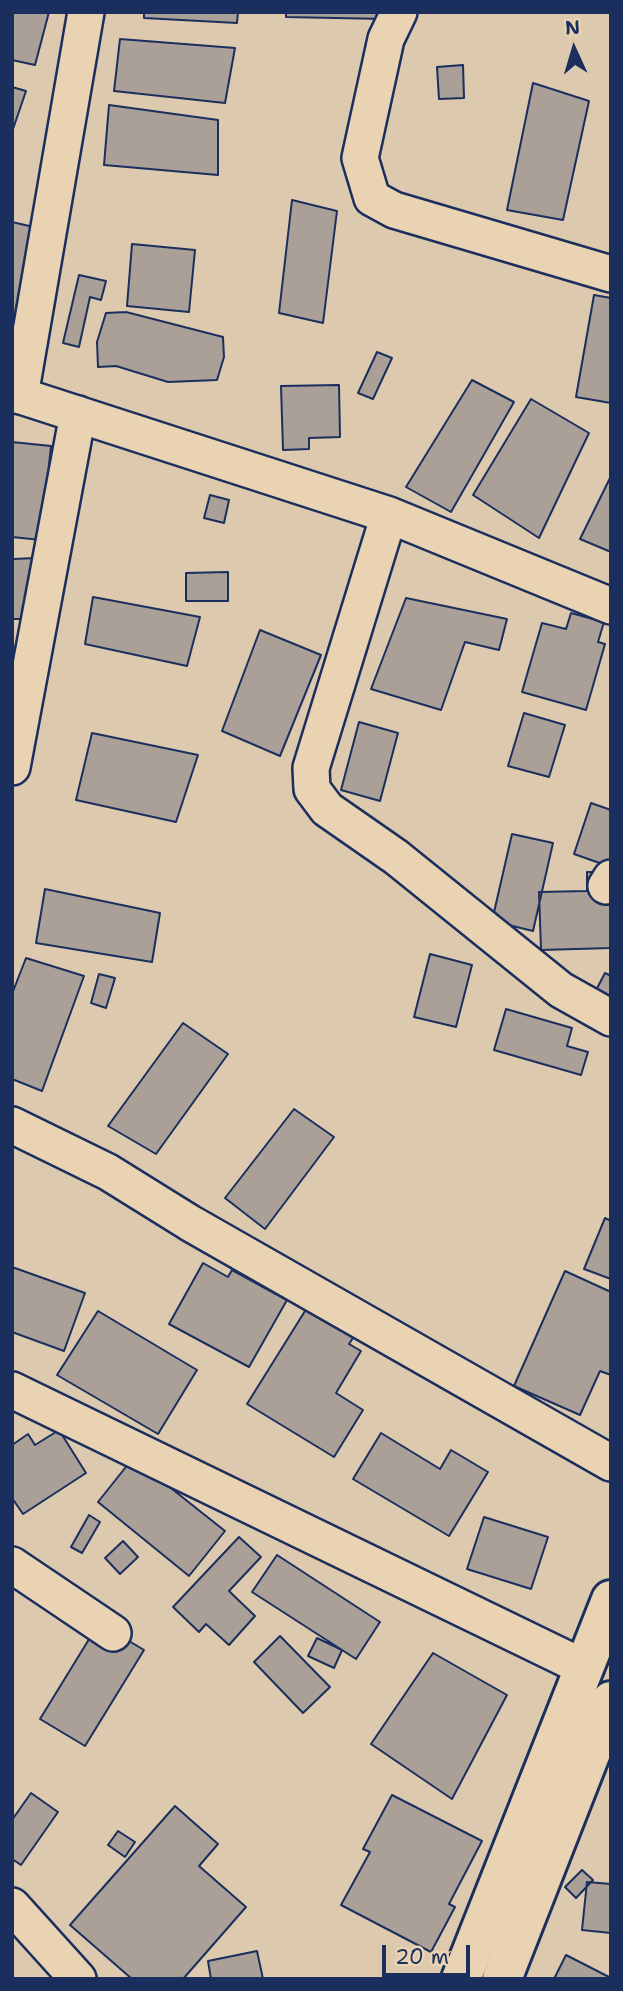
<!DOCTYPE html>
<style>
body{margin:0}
#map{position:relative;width:623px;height:1991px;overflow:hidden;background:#ddc9ad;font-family:"Shantell Sans",sans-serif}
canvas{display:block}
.frame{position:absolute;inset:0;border:14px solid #1b2f5e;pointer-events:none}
.north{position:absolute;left:539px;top:14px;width:70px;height:70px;-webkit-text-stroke:5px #e9d3b2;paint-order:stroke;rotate:356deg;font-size:19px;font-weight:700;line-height:28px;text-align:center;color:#1b2f5e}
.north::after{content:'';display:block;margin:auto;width:24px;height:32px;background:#1b2f5e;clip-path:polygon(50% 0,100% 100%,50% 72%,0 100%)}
.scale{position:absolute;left:382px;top:1945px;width:88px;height:32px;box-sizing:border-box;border:4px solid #1b2f5e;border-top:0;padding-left:9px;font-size:21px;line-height:24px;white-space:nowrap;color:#1b2f5e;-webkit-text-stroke:5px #e9d3b2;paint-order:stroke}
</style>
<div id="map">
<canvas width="623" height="1991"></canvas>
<div class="frame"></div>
<div class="north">N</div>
<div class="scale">20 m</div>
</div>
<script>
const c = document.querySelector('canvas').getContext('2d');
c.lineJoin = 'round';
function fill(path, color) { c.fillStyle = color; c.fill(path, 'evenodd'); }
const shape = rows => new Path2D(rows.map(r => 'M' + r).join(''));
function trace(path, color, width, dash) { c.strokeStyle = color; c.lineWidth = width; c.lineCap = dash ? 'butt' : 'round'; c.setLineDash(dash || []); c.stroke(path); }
const building = shape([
 [12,12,49,12,35,65,12,60,12,12],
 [144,12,238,12,237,23,144,18,144,12],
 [286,12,385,12,385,19,286,17,286,12],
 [120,39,235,48,225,103,114,91,120,39],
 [463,65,464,98,439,99,437,67,463,65],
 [533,83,589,101,563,220,507,210,533,83],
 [12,87,26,91,12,132,12,87],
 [109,105,218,120,218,175,104,165,109,105],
 [292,200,337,211,323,323,279,313,292,200],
 [12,222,38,228,12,342,12,222],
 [132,244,195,250,189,312,127,306,132,244],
 [79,275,106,281,101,300,90,297,79,347,63,343,79,275],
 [594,295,611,298,611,403,576,397,594,295],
 [126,312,223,337,224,357,217,380,168,382,116,366,98,367,97,342,106,313,126,312],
 [377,352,392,358,373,399,358,393,377,352],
 [472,380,514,402,451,512,406,487,472,380],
 [339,385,340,437,309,438,309,449,283,450,281,386,339,385],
 [531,399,589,433,539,538,473,495,531,399],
 [12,442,51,446,41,540,12,537,12,442],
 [611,476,611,552,580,539,611,476],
 [210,495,229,500,224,523,204,518,210,495],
 [37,558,38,619,12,619,12,559,37,558],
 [228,572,228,601,186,601,186,573,228,572],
 [93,597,200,617,187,666,85,644,93,597],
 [406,598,507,619,499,650,465,642,441,710,371,689,406,598],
 [571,613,604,622,598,642,605,644,586,710,522,692,542,623,566,629,571,613],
 [260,630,321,655,280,756,222,731,260,630],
 [524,713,565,725,549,777,508,766,524,713],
 [359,722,398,733,380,801,341,790,359,722],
 [92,733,198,755,176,822,76,800,92,733],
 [591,803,611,810,611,867,574,854,591,803],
 [512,834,553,843,533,931,492,921,512,834],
 [587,872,610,872,611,948,541,950,539,892,587,891,587,872],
 [45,889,160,913,152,962,36,943,45,889],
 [430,954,472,965,456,1027,414,1017,430,954],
 [26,958,84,976,42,1091,12,1079,12,994,26,958],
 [605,973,611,976,611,1002,594,994,605,973],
 [99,974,115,978,106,1008,91,1003,99,974],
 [506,1009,572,1028,567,1046,588,1052,581,1075,494,1050,506,1009],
 [183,1023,228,1054,156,1154,108,1126,183,1023],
 [294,1109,334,1137,265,1229,225,1198,294,1109],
 [605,1218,611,1221,611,1279,584,1269,605,1218],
 [203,1263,228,1277,232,1270,287,1300,249,1367,169,1324,203,1263],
 [12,1267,85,1293,64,1351,12,1332,12,1267],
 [565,1271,611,1292,611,1375,600,1371,580,1415,514,1386,565,1271],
 [310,1303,357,1332,349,1344,361,1351,336,1393,363,1410,334,1457,247,1404,310,1303],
 [98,1311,197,1370,158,1434,57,1375,98,1311],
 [59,1430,86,1473,23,1514,12,1498,12,1445,28,1434,35,1445,59,1430],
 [381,1433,440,1469,451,1450,488,1472,449,1536,353,1479,381,1433],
 [133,1458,225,1531,189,1576,98,1502,133,1458],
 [89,1515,100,1522,82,1553,71,1547,89,1515],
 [484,1517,548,1537,531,1589,467,1569,484,1517],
 [239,1537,261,1557,229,1591,255,1616,229,1645,206,1624,199,1632,173,1607,239,1537],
 [123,1541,138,1557,120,1574,105,1558,123,1541],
 [277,1555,380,1622,356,1659,252,1592,277,1555],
 [99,1623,144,1650,85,1746,40,1719,99,1623],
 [280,1636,330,1687,303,1713,254,1662,280,1636],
 [317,1638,342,1650,334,1668,308,1656,317,1638],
 [433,1653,507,1695,452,1799,371,1744,433,1653],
 [31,1793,58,1812,21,1865,12,1859,12,1820,31,1793],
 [392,1795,482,1841,449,1904,455,1907,431,1952,341,1905,370,1852,363,1849,392,1795],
 [175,1806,218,1844,199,1866,246,1907,183,1979,132,1979,70,1925,175,1806],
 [118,1831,135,1842,125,1857,108,1845,118,1831],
 [582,1870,593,1880,576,1898,565,1887,582,1870],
 [587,1882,611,1884,611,1933,582,1930,587,1882],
 [257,1951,263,1979,211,1979,208,1961,257,1951],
 [566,1955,611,1978,611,1979,554,1979,566,1955]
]);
fill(building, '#aaa098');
trace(building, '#1b2f5e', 2);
const street = shape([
 [399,12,386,39,360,158,372,198,394,210,611,274],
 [12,393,389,515,611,606],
 [20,396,86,12],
 [389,515,311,768,312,789,327,809,396,857,561,990,611,1018],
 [12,767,78,414],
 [606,886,611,878],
 [12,1125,108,1172,190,1223,611,1463],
 [12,1390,583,1667],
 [12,1565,113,1633],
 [12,1906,78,1979]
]);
const secondary = shape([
 [461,1979,611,1600],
 [502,1979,611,1701]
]);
trace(street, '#1b2f5e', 40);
trace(secondary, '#1b2f5e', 44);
trace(street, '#e9d3b2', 35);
trace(secondary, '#e9d3b2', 38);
</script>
